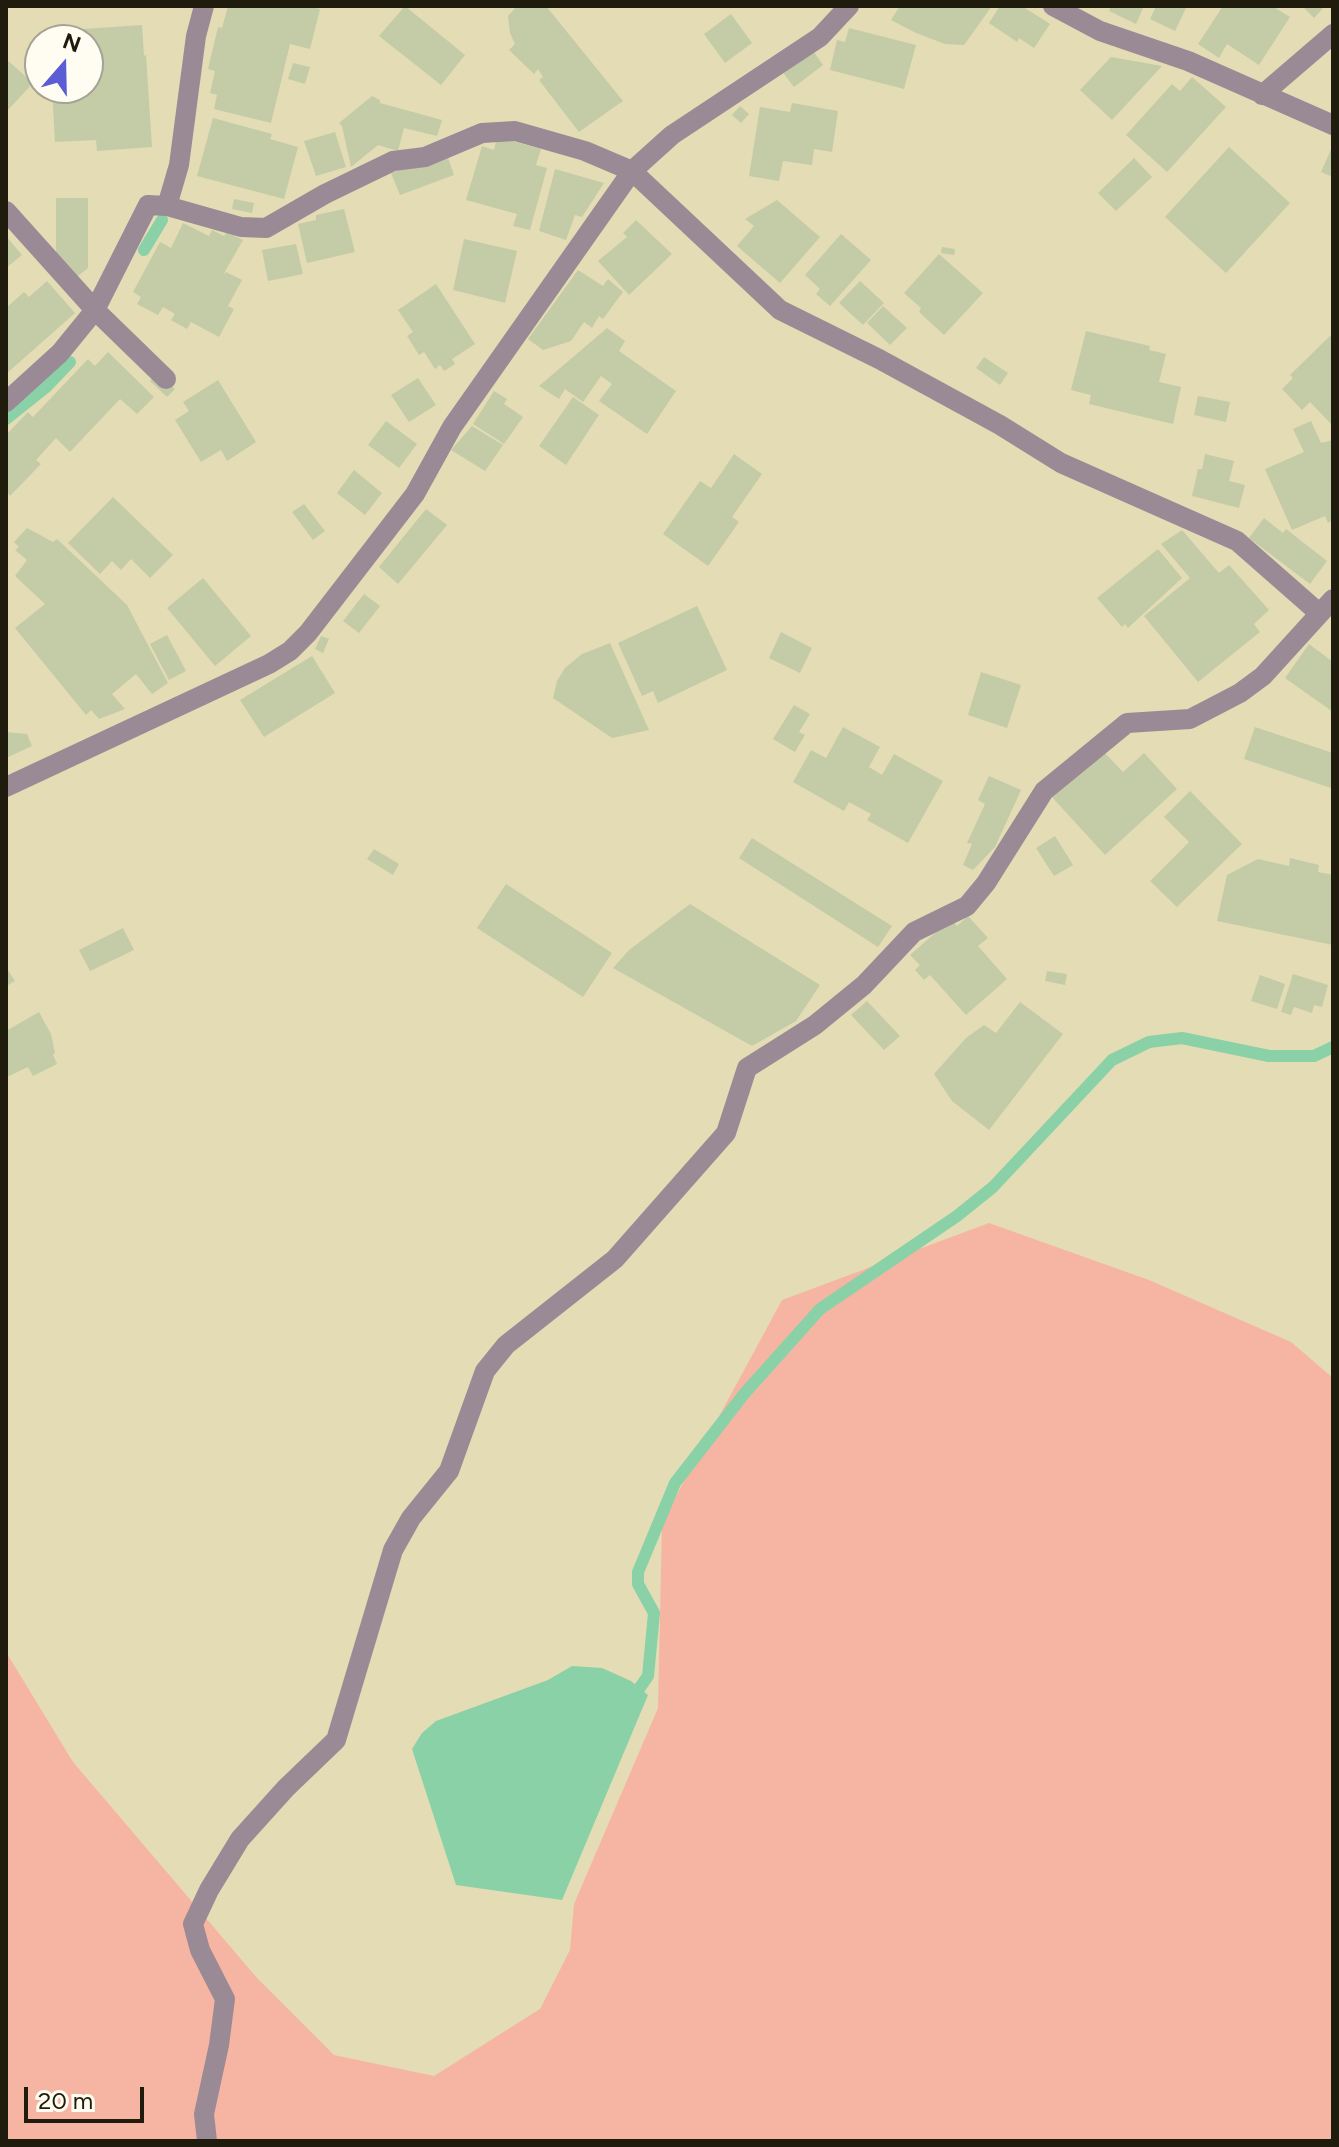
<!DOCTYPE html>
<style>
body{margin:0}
#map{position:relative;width:1339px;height:2147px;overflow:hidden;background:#e4dcb5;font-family:Figtree,sans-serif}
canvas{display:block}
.frame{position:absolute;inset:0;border:8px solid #1f1c0d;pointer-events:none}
.north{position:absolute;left:24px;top:24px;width:80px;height:80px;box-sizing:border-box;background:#fffcf1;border:2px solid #a5a296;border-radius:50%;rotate:20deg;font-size:22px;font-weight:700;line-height:32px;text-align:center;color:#1f1c0d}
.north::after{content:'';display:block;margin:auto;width:28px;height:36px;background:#5b5dd5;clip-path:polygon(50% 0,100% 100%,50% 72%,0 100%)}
.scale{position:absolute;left:24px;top:2087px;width:120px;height:36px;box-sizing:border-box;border:4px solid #1f1c0d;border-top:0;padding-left:10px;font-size:24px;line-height:28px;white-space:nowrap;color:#1f1c0d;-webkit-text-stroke:6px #fffcf1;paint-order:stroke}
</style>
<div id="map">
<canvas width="1339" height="2147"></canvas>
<div class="frame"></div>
<div class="north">N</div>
<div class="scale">20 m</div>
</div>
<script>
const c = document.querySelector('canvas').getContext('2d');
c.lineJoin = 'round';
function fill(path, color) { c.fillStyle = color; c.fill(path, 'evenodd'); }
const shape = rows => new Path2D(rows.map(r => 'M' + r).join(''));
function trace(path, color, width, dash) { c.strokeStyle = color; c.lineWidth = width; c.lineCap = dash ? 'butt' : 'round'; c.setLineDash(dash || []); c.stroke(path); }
fill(shape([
 [989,1223,1149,1280,1291,1342,1333,1378,1333,2141,6,2141,6,1652,73,1762,257,1978,334,2055,434,2076,540,2009,570,1950,574,1904,658,1708,662,1522,782,1300]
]), '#f6b5a2');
fill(shape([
 [572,1666,602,1668,631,1681,648,1695,562,1900,456,1885,412,1749,422,1733,436,1721,548,1680]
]), '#8ad1a7');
trace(shape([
 [144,250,162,220],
 [6,419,46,387,70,362],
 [634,1696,648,1676,654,1613,638,1584,638,1572,675,1483,744,1394,820,1309,957,1216,993,1187,1112,1060,1149,1042,1182,1038,1269,1056,1314,1056,1333,1047]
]), '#8ad1a7', 12);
fill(shape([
 [228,6,308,6,320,9,310,49,290,44,271,123,214,109,217,95,210,93,215,71,208,69,218,27,222,28],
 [405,6,465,55,441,85,379,36],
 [517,6,546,6,623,101,579,132,539,80,543,77,538,69,534,74,509,50,515,44,510,33,508,16],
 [900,6,992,6,964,45,945,44,916,33,891,20],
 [1000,6,1022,6,1050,24,1034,48,1019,38,1017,42,989,23],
 [1111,6,1144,6,1136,24,1109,11],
 [1156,6,1187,6,1175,31,1150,19],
 [1223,6,1272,6,1290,17,1259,65,1227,44,1219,58,1198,44],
 [1302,6,1325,6,1314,18],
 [731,14,752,43,725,63,704,34],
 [142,25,144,56,146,55,152,147,97,151,96,140,55,142,52,88,88,88,88,40,84,40,83,29],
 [849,28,916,45,904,89,830,70,837,40,845,42],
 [811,48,823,65,794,87,781,70],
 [1111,57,1162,66,1112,120,1080,90],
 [6,59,33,83,6,112],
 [293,63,310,67,305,84,288,79],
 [1192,77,1226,107,1167,172,1126,135,1172,84,1180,91],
 [372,96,380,100,380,103,442,120,437,136,404,128,398,151,378,145,351,167,342,126,339,123],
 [792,103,838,111,832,152,814,149,812,165,783,161,779,181,749,176,760,107,790,112],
 [740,106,749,114,741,123,732,115],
 [213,118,272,134,270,139,298,147,284,199,197,176],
 [335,132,346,167,316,176,304,141],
 [497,137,541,149,536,165,547,168,530,230,513,226,517,214,466,200,482,146,494,150],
 [1333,145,1333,177,1321,172],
 [1229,147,1290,203,1226,273,1165,217],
 [446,152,454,175,400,195,391,173],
 [1134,158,1152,177,1116,211,1098,193],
 [555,169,604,183,582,217,575,215,566,240,539,231],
 [56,198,88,198,88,268,78,276,74,276,56,259],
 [234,199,254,203,252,213,232,209],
 [777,200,820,237,780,283,737,246,754,226,745,219],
 [344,209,355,252,307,263,298,224,316,220,316,215],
 [636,220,672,254,629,295,598,261,627,237,623,233],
 [183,223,209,236,212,230,224,236,227,232,243,240,223,275,226,272,242,280,228,306,234,309,219,337,191,322,187,329,171,320,175,314,163,307,158,315,137,304,141,297,133,292,160,242,171,248],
 [841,234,871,260,830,306,816,294,820,289,805,275],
 [6,236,22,255,6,268],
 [464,239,517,251,505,303,453,290],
 [296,244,303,274,268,281,262,250],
 [942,247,955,249,954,255,941,253],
 [939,254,983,293,944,335,919,312,921,308,904,293],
 [578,270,603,286,608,279,623,292,603,319,599,316,592,328,584,322,571,341,543,350,528,339],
 [47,281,75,313,6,374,6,308,24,292,29,297],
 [860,281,884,303,863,325,839,303],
 [436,284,475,344,452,359,455,364,444,371,440,365,435,369,424,352,419,355,407,336,413,332,398,310],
 [883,306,907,328,890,345,867,323],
 [607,328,625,341,619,351,676,391,647,434,599,401,612,384,601,376,583,402,565,389,559,399,539,386],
 [1086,331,1150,346,1149,350,1166,354,1159,382,1181,387,1173,424,1089,404,1091,395,1071,390],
 [1333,333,1333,426,1310,402,1302,410,1282,389,1293,378,1290,375],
 [108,352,154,397,137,414,120,399,70,452,56,438,36,460,41,464,10,496,6,491,6,435,28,412,33,417,88,359,95,366],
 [984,357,1008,373,1000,385,976,368],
 [157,373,175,389,167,397,150,381],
 [418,378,436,405,409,422,391,395],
 [218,380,256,442,227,461,221,450,201,462,175,420,189,411,183,402],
 [494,391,507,399,504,404,523,417,504,444,473,424],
 [1198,396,1230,402,1226,422,1194,415],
 [573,397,599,415,566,465,539,446],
 [386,421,417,444,399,468,368,445],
 [1311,421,1321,443,1333,440,1333,520,1328,523,1325,516,1292,530,1265,469,1304,452,1293,429],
 [472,426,503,445,485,471,451,450],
 [734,454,762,474,732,517,739,522,708,566,663,534,700,481,711,488],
 [1205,454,1234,461,1229,481,1245,485,1239,508,1192,496,1198,469,1202,469],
 [354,470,382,493,365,515,337,493],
 [113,497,173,555,150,578,131,559,121,570,112,561,100,574,68,543],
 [304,504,325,531,313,540,292,512],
 [426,509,447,525,398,584,379,567],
 [1264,518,1283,533,1286,529,1327,561,1310,584,1249,538],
 [27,528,53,542,57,539,127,605,168,683,152,694,136,674,112,694,125,709,99,719,91,710,86,715,15,628,45,604,15,576,27,560,15,550,19,547,14,542],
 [1182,530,1219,573,1229,565,1269,610,1254,624,1260,632,1198,682,1144,616,1190,578,1161,544],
 [1158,549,1182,578,1128,628,1125,624,1122,627,1097,598],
 [203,578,251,636,215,666,167,608],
 [364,594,380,606,359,633,343,621],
 [697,606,727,670,658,703,653,691,642,696,618,643],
 [781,632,812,648,800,673,769,658],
 [167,635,186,671,169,680,150,644],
 [321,636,329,639,323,653,315,649],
 [610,643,649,730,612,738,553,698,557,681,565,668,582,654],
 [1309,644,1333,662,1333,712,1285,678],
 [312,656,335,693,264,737,240,700],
 [981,672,1021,685,1007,728,968,715],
 [794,705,810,714,799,732,805,735,795,752,773,739],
 [843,727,880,747,869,767,882,775,894,754,943,781,908,843,867,820,871,814,849,802,844,811,793,782,811,750,826,758],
 [1255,727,1333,753,1331,788,1244,759],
 [6,732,27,734,32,746,6,758],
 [1103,751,1123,772,1144,753,1177,789,1105,855,1052,797],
 [989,776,1021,790,995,847,973,870,963,865,972,844,967,843,985,804,978,800],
 [1190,791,1242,844,1177,907,1150,881,1189,842,1164,817],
 [1055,836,1073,865,1054,876,1036,848],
 [752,838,892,926,878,947,739,858],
 [374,849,399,864,393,875,367,859],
 [1290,858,1319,865,1318,872,1333,875,1333,945,1217,921,1227,875,1258,859,1289,866],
 [506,884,612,953,583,997,477,928],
 [690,904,820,985,796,1021,752,1046,613,968,629,950],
 [968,916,988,938,978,946,1007,979,966,1015,930,975,924,980,915,970,920,965,910,955,951,919,957,926],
 [123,928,134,950,90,971,79,950],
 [6,967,15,981,8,985,6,982],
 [1047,971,1067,974,1065,985,1045,981],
 [1293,974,1328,985,1322,1007,1314,1005,1312,1013,1294,1007,1291,1015,1281,1012],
 [1260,975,1285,984,1277,1009,1251,1001],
 [867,1001,900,1036,884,1050,851,1015],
 [1020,1002,1063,1034,989,1130,952,1101,934,1074,966,1038,984,1025,996,1033],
 [39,1012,51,1034,55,1053,53,1055,57,1064,33,1076,28,1067,7,1077,6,1031]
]), '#c3cca6');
trace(shape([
 [1053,6,1100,31,1188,61,1333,125],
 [1262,95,1333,34],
 [167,206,241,227,266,228,325,194,393,161,425,157,482,133,515,131,585,151,632,171,780,310,879,359,1000,425,1061,463,1237,541,1319,613],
 [6,211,95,310,166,379],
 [6,402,60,353,95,310,148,205,167,206,179,165,196,36,204,6],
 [6,787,269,664,290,651,308,633,415,494,452,427,632,171,672,135,820,37,849,6],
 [207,2141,204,2114,219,2045,225,1999,200,1950,193,1924,209,1890,240,1839,286,1788,336,1740,393,1550,411,1518,449,1471,485,1371,506,1345,615,1259,726,1133,747,1068,815,1025,864,985,914,932,967,906,986,883,1044,791,1127,723,1190,719,1240,693,1263,676,1333,599]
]), '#9a8a95', 20);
</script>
